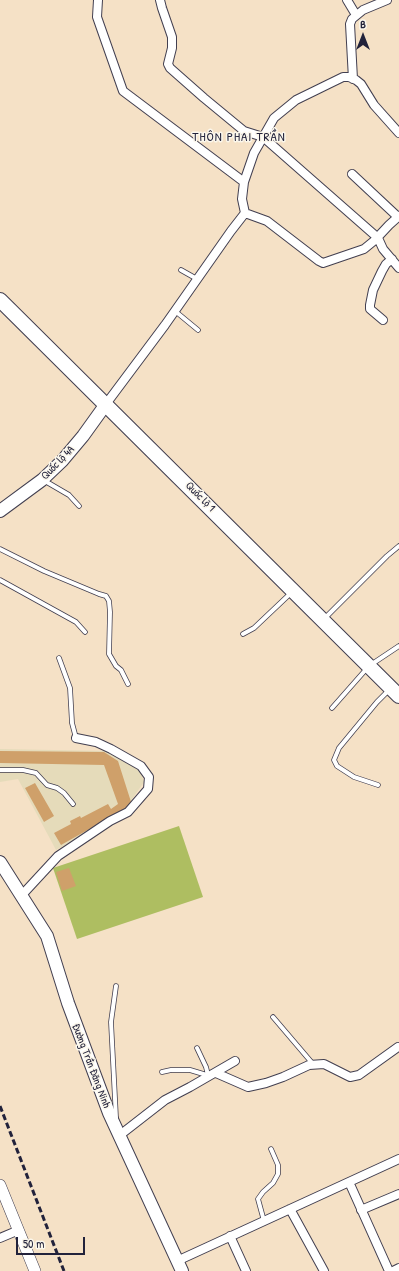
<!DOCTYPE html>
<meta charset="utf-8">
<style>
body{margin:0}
#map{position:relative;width:399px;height:1271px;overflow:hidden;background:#f5e1c6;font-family:"Patrick Hand",sans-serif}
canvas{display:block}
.north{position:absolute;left:343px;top:16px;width:40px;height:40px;-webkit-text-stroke:3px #fbf7ec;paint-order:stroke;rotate:0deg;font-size:11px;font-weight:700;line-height:16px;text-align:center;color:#22223b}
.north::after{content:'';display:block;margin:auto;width:14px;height:18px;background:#22223b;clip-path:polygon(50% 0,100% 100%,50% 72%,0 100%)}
.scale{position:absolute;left:16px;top:1237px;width:69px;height:18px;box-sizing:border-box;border:2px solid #22223b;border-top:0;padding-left:5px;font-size:12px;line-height:14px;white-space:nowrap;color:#22223b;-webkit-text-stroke:3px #fbf7ec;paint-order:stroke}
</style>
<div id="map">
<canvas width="399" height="1271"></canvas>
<div class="north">B</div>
<div class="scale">50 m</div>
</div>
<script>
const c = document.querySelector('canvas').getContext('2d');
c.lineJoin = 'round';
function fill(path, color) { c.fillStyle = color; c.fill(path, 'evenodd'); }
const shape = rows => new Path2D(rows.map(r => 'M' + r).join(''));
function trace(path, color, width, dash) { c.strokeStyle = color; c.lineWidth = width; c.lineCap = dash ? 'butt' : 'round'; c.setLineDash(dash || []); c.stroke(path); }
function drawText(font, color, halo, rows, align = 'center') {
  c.font = font + ' "Patrick Hand",sans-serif'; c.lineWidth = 3; c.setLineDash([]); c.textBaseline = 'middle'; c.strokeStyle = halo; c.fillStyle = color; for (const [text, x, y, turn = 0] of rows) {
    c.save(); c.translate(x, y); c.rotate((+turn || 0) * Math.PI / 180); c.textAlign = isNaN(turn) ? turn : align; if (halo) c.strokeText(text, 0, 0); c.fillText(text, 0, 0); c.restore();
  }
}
fill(shape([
 [0,749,108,751,136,768,141,773,144,782,123,812,56,850,18,779,0,782]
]), '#e5dbba');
fill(shape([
 [179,826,203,897,77,939,53,868]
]), '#aebe61');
fill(shape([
 [0,751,104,752,118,761,132,805,61,845,54,833,71,824,70,821,80,816,81,818,108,804,111,809,118,804,104,765,0,763],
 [35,783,54,816,44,822,25,788],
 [69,868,76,886,62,891,56,872]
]), '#cfa06a');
const lane = shape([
 [181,270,197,279],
 [175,311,198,330],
 [45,481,69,495,79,506],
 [0,549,44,571,99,594,106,596,109,601,110,612,109,654,116,666,121,670,128,684],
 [0,580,76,622,85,632],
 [325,618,387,556,399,546],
 [243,634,254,628,292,592],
 [59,658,70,688,72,723,76,738],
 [332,708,369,666,399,646],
 [0,770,23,770,36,773,47,785,57,788,64,793,73,804],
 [378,785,354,777,337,766,334,760,339,748,377,702,389,690],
 [116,986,111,1022,116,1118],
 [273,1017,313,1064],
 [197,1048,206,1067,208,1075],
 [162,1072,171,1070,190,1070,210,1076],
 [264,1221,258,1199,263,1192,273,1183,278,1174,278,1165,271,1149]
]);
const street = shape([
 [98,0,97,17,123,91,244,182],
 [160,0,162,8,172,37,172,48,168,64,170,68,204,98,244,131,263,137,378,238,383,249,399,268],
 [347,0,356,15],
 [353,79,350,24,352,19,363,10,387,0],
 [352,174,398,217],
 [245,213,267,221,319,261,323,263,364,249,375,240,389,225,399,216],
 [383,320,370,309,370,305,373,290,382,271,386,264,392,259],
 [106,404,165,325,231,231,245,213,242,199,244,182,254,153,274,118,296,100,343,77,349,77,356,80,361,84,374,105,399,133],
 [21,896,58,856,110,821,128,812,148,789,149,777,141,766,111,749,96,742,76,738],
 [216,1073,248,1087,266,1083,283,1077,309,1065,324,1064,350,1077,359,1075,398,1047],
 [120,1135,165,1100,190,1087,235,1061],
 [349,1182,389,1271],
 [290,1209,324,1271],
 [361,1210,399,1194],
 [230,1236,246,1271],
 [0,1238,19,1230],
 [177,1261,399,1159],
 [393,1271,399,1268]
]);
const secondary = shape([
 [0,1185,35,1271]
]);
const primary = shape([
 [0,511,42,480,62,461,83,436,106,404],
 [0,862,47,936,68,1003,109,1113,182,1271]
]);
const highway = shape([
 [0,300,399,696]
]);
trace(lane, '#423f50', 5.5);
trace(street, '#423f50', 10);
trace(secondary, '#423f50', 12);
trace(primary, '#423f50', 14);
trace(highway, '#423f50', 16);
trace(lane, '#fff', 4);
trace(street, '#fff', 8);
trace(secondary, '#fff', 11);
trace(primary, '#fff', 12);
trace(highway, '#fff', 14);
trace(shape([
 [0,1106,64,1271]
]), '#22223b', 3, [6, 3]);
drawText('11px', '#22223b', '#fbf7ec', [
 ["Quốc lộ 4A",58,463,-46],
 ["Quốc lộ 1",200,497,45],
 ["Đường Trần Đăng Ninh",91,1066,69]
]);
c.letterSpacing = '1px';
drawText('13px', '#22223b', '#fbf7ec', [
 ["THÔN PHAI TRẦN",239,138]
]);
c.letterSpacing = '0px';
</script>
